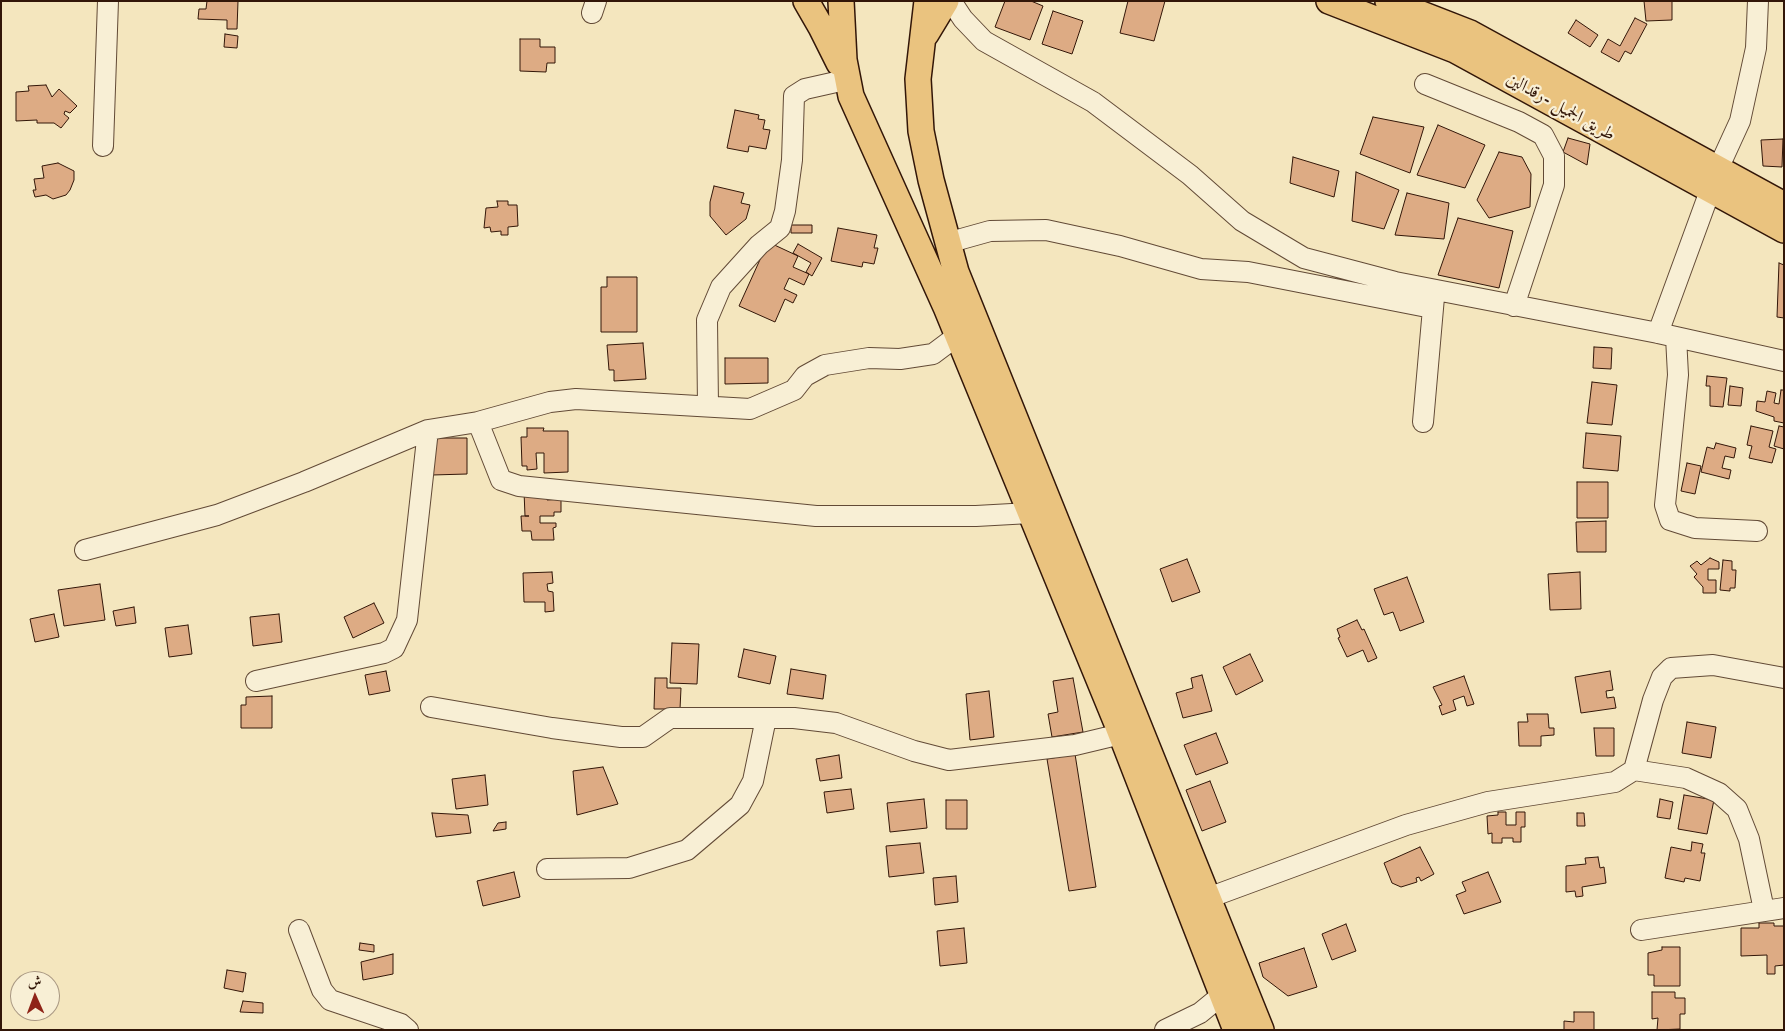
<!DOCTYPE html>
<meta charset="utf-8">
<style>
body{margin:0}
#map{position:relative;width:1785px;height:1031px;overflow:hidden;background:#f4e6be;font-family:"IM FELL DW Pica",Amiri,serif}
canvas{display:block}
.frame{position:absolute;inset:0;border:2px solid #321608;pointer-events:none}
.north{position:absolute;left:10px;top:971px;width:50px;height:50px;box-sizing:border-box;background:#f8efd5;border:1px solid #a99883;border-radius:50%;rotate:358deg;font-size:14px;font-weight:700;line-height:20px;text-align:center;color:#321608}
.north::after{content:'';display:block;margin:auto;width:18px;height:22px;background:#8f2418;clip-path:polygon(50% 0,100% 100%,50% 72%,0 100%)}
</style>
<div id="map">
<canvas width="1785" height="1031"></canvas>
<div class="frame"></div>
<div class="north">ش</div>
</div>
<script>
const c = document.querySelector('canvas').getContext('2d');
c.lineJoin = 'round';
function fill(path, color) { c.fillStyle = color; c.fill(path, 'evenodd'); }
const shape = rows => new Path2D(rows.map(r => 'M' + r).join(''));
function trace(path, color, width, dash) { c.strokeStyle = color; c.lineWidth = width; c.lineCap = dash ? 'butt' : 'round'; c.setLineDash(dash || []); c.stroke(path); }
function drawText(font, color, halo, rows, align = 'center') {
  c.font = font + ' "IM FELL DW Pica",Amiri,serif'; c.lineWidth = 4.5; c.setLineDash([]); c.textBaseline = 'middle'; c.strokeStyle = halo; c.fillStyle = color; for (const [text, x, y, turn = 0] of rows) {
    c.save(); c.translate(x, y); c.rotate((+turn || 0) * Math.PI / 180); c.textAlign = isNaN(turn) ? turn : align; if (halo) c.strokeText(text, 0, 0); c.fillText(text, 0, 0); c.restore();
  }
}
const building = shape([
 [207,1,238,1,237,29,227,29,227,20,198,19,199,9,206,9,207,1],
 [1005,1,1031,1,1043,6,1030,40,995,27,1005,1],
 [1128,1,1165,1,1154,41,1120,33,1128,1],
 [1644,1,1672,1,1672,20,1646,21,1644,1],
 [1053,11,1083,21,1072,54,1042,44,1053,11],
 [1635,18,1647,24,1631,54,1625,51,1619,62,1601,52,1608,39,1620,46,1635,18],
 [1576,20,1598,35,1590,47,1568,33,1576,20],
 [225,34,238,36,237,48,224,47,225,34],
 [520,39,540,39,540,47,555,47,555,63,547,63,546,72,520,71,520,39],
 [46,85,52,97,59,89,77,106,70,113,65,111,64,114,69,118,61,128,54,123,37,123,37,120,16,121,16,92,29,91,28,86,46,85],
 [735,110,759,115,758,119,765,120,763,129,770,130,766,149,749,146,748,152,727,148,735,110],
 [1373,117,1424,127,1410,173,1360,154,1373,117],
 [1438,125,1485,145,1465,188,1417,175,1438,125],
 [1568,138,1590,144,1587,165,1563,152,1568,138],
 [1783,139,1782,167,1763,166,1761,140,1783,139],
 [1499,152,1522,157,1531,174,1530,207,1489,218,1477,200,1499,152],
 [1293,157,1339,171,1334,197,1290,183,1293,157],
 [58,163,74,171,74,180,70,190,66,195,53,199,46,195,35,197,33,190,36,190,34,179,44,178,42,166,58,163],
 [1356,172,1399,190,1384,229,1352,221,1356,172],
 [714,186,744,193,741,203,750,205,746,219,726,235,710,216,710,202,714,186],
 [1407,193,1449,203,1444,239,1395,235,1407,193],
 [497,201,508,201,508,205,517,205,518,226,508,227,508,235,501,235,501,231,491,232,490,227,484,228,486,208,498,207,497,201],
 [1458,218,1513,231,1499,288,1438,275,1458,218],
 [791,225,812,225,812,233,791,233,791,225],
 [838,228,877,235,874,248,878,248,874,264,863,262,862,267,831,261,838,228],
 [768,242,798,256,793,267,809,274,804,285,789,278,784,289,797,295,793,303,785,299,775,322,739,306,768,242],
 [798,244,822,258,812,276,806,272,811,263,793,253,798,244],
 [1779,263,1784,265,1784,318,1777,317,1779,263],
 [607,277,637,277,637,332,601,332,601,287,607,287,607,277],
 [643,343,646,379,614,381,614,370,609,370,607,345,643,343],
 [1594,347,1612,348,1611,369,1593,368,1594,347],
 [725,358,768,358,768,383,725,384,725,358],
 [1707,376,1727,378,1723,407,1710,406,1710,386,1706,386,1707,376],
 [1592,382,1617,385,1612,425,1587,423,1592,382],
 [1730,386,1743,388,1741,406,1728,405,1730,386],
 [1781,390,1784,390,1784,423,1774,421,1774,417,1756,411,1757,401,1765,402,1767,391,1776,393,1774,403,1779,404,1781,390],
 [1751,426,1773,431,1769,447,1776,449,1772,463,1749,458,1752,446,1747,445,1751,426],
 [1779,426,1784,427,1784,449,1774,446,1779,426],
 [527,428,544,428,543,431,568,431,568,472,544,473,544,453,536,453,537,469,527,470,527,466,522,466,521,437,527,437,527,428],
 [1586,433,1621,436,1618,471,1583,468,1586,433],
 [432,438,467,438,467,474,432,475,432,438],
 [1716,443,1736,448,1734,458,1725,456,1722,468,1731,470,1729,479,1701,472,1707,447,1714,449,1716,443],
 [1687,463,1701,466,1695,494,1681,491,1687,463],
 [1577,482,1608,482,1608,518,1577,518,1577,482],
 [524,491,547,495,547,500,561,499,561,512,554,512,554,516,540,516,540,523,556,523,556,527,553,528,554,540,532,540,531,531,522,531,521,516,529,516,525,516,524,491],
 [1606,521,1606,552,1577,552,1576,522,1606,521],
 [1710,558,1719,562,1719,569,1708,569,1708,580,1716,580,1716,593,1703,593,1703,587,1694,577,1697,574,1690,566,1697,561,1701,565,1710,558],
 [1187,559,1200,592,1172,602,1160,569,1187,559],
 [1723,560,1732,561,1732,570,1736,570,1735,588,1730,588,1730,591,1720,590,1723,560],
 [552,572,553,583,547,584,548,591,553,592,554,611,545,612,545,602,524,602,523,573,552,572],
 [1580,572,1581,609,1550,610,1548,574,1580,572],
 [1407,577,1424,622,1400,631,1393,612,1384,615,1374,589,1407,577],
 [100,584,105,620,64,626,58,590,100,584],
 [374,603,384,623,353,638,344,617,374,603],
 [134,607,136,623,116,626,113,611,134,607],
 [54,614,59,637,35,642,30,619,54,614],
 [279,614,282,642,253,646,250,617,279,614],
 [1357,620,1362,630,1364,629,1377,658,1368,662,1363,650,1347,657,1338,638,1340,637,1337,629,1357,620],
 [188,625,192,654,169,657,165,628,188,625],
 [672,643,699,644,697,684,670,683,672,643],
 [744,649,776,656,770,684,738,677,744,649],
 [1250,654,1263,681,1236,695,1223,667,1250,654],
 [791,669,826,675,823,699,787,694,791,669],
 [386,671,390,691,369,695,365,675,386,671],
 [1610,671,1613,690,1606,691,1607,698,1614,697,1616,708,1581,713,1575,677,1610,671],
 [1202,675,1212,711,1183,718,1176,693,1193,688,1191,678,1202,675],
 [1464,676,1474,704,1467,706,1464,696,1453,700,1456,710,1442,715,1439,706,1442,705,1433,687,1464,676],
 [655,678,667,678,667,688,681,688,680,709,654,709,655,678],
 [1073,678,1083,732,1052,737,1048,714,1058,712,1053,681,1073,678],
 [989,691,994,737,970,740,966,694,989,691],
 [272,696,272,728,241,728,241,705,246,705,246,697,272,696],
 [1527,714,1548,714,1549,728,1554,728,1554,735,1541,736,1541,746,1519,746,1518,722,1528,722,1527,714],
 [1687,722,1716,727,1711,758,1682,753,1687,722],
 [1594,728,1614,728,1614,756,1596,756,1594,728],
 [1216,733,1228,763,1196,775,1184,745,1216,733],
 [1075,754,1096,887,1069,891,1047,759,1075,754],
 [839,755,842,778,820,781,816,759,839,755],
 [603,767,618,804,577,815,573,771,603,767],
 [485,775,488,805,456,809,452,779,485,775],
 [1210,781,1226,822,1202,831,1186,790,1210,781],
 [851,789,854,809,827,813,824,792,851,789],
 [1684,795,1714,800,1707,834,1678,829,1684,795],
 [924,799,927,828,890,832,887,803,924,799],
 [1660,799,1673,802,1670,819,1657,817,1660,799],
 [946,800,967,800,967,829,946,829,946,800],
 [1498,812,1506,812,1506,825,1516,825,1516,812,1525,812,1525,827,1521,827,1521,842,1513,842,1513,838,1502,838,1502,843,1492,843,1492,833,1488,834,1487,816,1498,815,1498,812],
 [432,813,468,815,471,833,436,837,432,813],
 [1577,813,1584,813,1585,826,1577,826,1577,813],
 [506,822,506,829,493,831,498,823,506,822],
 [1692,842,1703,844,1701,853,1705,853,1700,881,1685,878,1684,882,1665,878,1671,847,1691,851,1692,842],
 [920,843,924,873,889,877,886,846,920,843],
 [1420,847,1434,874,1421,881,1419,877,1416,878,1417,882,1401,887,1392,883,1384,863,1420,847],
 [1598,857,1600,868,1604,867,1606,883,1582,887,1583,896,1576,897,1575,891,1566,892,1566,866,1586,864,1585,858,1598,857],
 [514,872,520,897,483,906,477,881,514,872],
 [1488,872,1501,902,1464,914,1456,895,1466,891,1462,882,1488,872],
 [956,876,958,902,935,905,933,878,956,876],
 [1759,923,1774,923,1774,926,1784,926,1784,965,1775,966,1775,974,1767,974,1767,955,1741,956,1741,928,1759,928,1759,923],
 [1346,924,1356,951,1332,960,1322,934,1346,924],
 [964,928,967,963,940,966,937,931,964,928],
 [360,943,374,945,374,952,359,950,360,943],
 [1662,947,1680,947,1680,986,1654,986,1654,975,1648,975,1648,953,1662,950,1662,947],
 [1304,948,1317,987,1288,996,1263,977,1259,963,1304,948],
 [393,954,393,974,363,980,361,962,393,954],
 [227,970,246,973,243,992,224,988,227,970],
 [1652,992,1675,992,1675,998,1685,998,1685,1014,1680,1014,1680,1029,1657,1030,1658,1018,1652,1019,1652,992],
 [243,1001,263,1003,263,1013,240,1012,243,1001],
 [1574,1012,1594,1012,1594,1030,1564,1030,1564,1021,1574,1022,1574,1012]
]);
fill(building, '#ddab84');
trace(building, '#321608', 1);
const minor = shape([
 [951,1,963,19,984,41,1093,102,1190,175,1242,221,1304,258,1395,282,1658,333,1784,361],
 [592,13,596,1],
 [1425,84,1519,122,1543,135,1554,156,1554,185,1514,306],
 [103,146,108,1],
 [947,243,990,231,1046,230,1120,246,1201,269,1248,272,1432,308],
 [1658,333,1718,169,1740,121,1756,48,1758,1],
 [1676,337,1678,375,1665,505,1670,520,1695,528,1757,531],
 [708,406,707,320,721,287,759,245,780,228,785,211,792,160,794,96,805,89,845,80],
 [478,422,501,480,519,486,816,516,976,516,1030,513],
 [1423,422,1434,297],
 [85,550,217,515,304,482,428,430,478,422,550,402,576,399,750,409,794,390,805,376,825,365,869,358,900,359,933,354,957,336],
 [256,681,384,653,394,648,407,620,428,430],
 [431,707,552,728,621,737,643,737,670,718,794,718,836,723,914,751,949,760,1075,745,1121,734],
 [1634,770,1686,778,1719,793,1737,809,1749,839,1764,910],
 [547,869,629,868,687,850,740,805,753,781,766,718],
 [1208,898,1406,825,1488,802,1615,782,1634,770,1653,700,1662,677,1671,668,1713,665,1784,678],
 [299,930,322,990,330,1000,401,1024,408,1030],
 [1641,930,1784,908],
 [1165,1030,1200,1013,1222,995]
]);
const major = shape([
 [806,1,821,27,839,63],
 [841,1,844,60,851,96,946,307,1116,721,1236,1030],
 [927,1,918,79,921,131,931,180,956,272,1261,1030],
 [1329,1,1455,50,1784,230],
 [1388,1,1470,33,1784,205],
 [926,34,946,1]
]);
trace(minor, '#624a36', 22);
trace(major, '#321608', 28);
trace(minor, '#f8efd5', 20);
trace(major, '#eac37f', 25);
drawText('18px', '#321608', '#f8efd5', [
 ["طريق الجميل -رقدالين",1560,108,29]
]);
</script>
